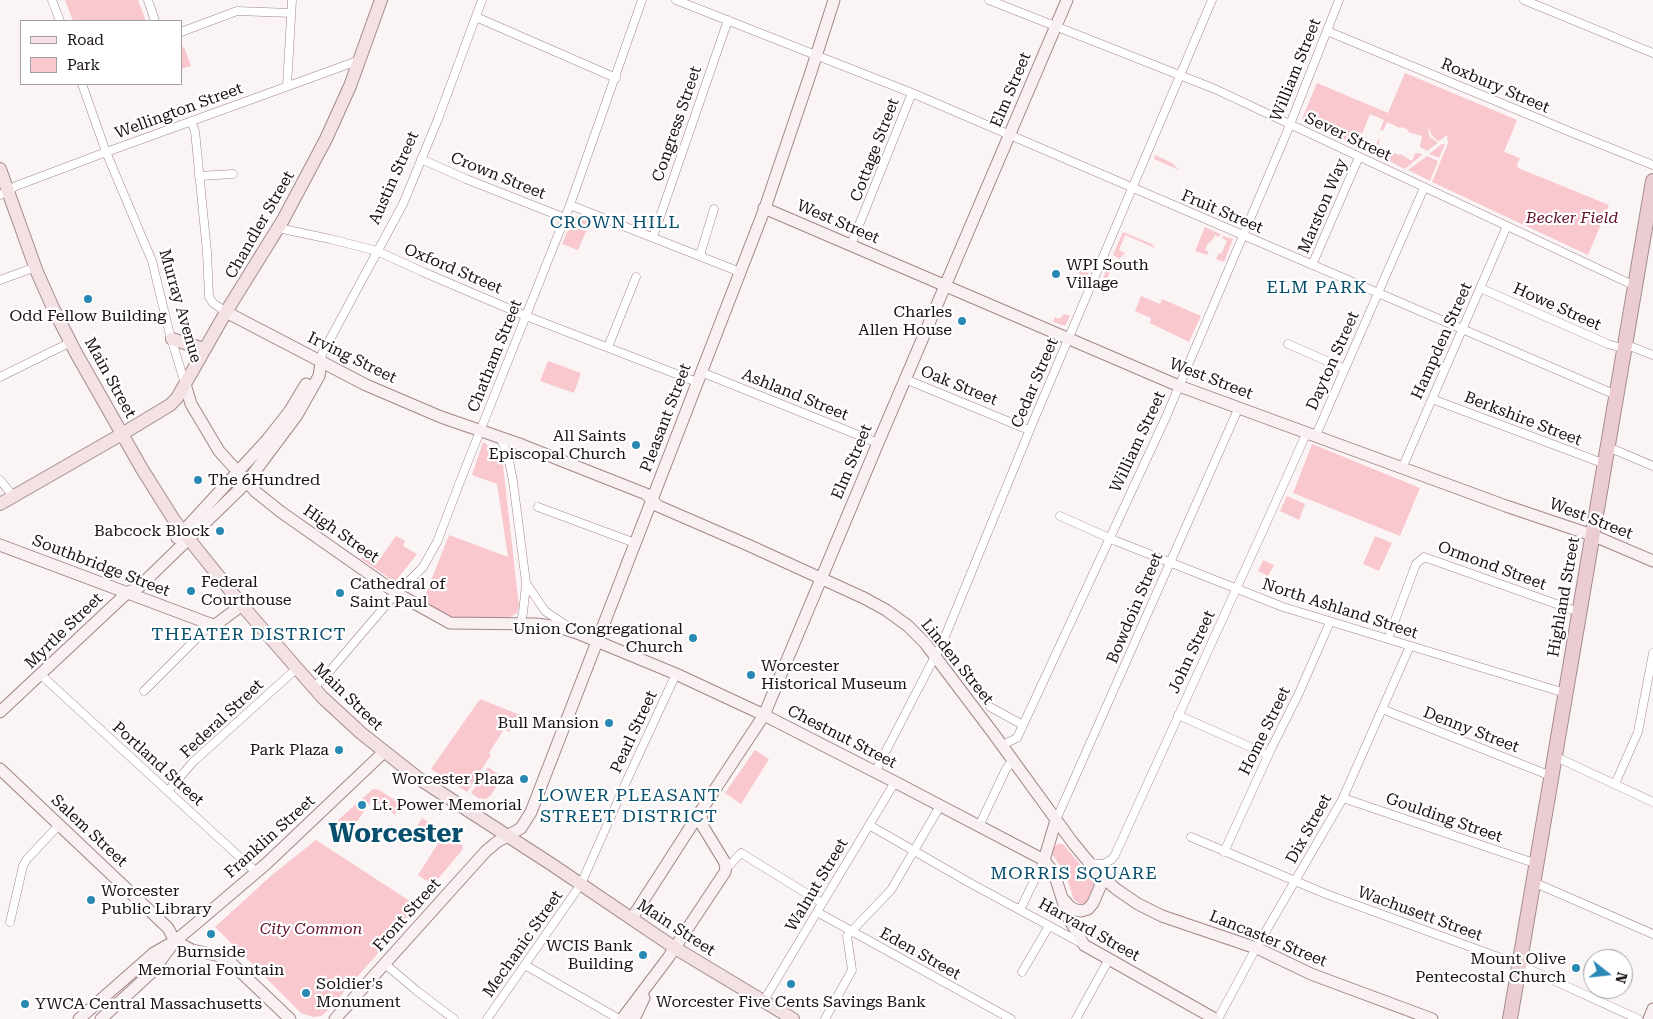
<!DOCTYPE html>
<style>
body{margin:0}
#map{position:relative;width:1653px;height:1019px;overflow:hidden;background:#fbf4f5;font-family:"Roboto Serif",serif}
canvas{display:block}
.legend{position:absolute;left:20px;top:20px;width:162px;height:65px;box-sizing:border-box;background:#fff;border:1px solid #a49fa0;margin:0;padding:6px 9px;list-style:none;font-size:15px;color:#1b1012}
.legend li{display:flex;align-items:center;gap:10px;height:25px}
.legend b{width:25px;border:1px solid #a49fa0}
.north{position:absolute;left:1583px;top:949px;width:50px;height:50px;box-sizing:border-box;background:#fff;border:1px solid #a49fa0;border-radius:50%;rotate:106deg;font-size:14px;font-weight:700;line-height:20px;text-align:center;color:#1b1012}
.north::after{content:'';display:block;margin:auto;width:18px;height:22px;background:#2988b4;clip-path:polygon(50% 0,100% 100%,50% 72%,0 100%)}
</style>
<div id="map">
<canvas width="1653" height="1019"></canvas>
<ul class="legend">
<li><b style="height:6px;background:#f3e1e3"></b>Road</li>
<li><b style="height:14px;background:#f9c7ce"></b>Park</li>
</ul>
<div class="north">N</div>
</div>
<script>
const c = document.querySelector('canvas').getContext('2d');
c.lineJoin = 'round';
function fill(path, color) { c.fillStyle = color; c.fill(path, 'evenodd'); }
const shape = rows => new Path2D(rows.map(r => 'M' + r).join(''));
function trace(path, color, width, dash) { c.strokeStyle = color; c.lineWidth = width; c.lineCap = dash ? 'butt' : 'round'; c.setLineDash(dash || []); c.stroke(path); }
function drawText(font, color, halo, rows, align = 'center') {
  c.font = font + ' "Roboto Serif",serif'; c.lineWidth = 4.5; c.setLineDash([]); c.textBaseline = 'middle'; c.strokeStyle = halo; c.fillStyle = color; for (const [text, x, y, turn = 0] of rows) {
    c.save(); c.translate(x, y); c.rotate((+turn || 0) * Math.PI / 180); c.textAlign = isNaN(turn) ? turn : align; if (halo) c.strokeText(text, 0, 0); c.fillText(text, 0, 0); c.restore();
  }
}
fill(shape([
 [65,0,138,0,146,21,73,21],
 [184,47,191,66,181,69,181,48],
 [1405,73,1517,120,1504,152,1520,158,1517,164,1518,168,1609,205,1588,255,1432,182,1448,143,1447,135,1439,141,1436,140,1431,134,1429,128,1428,131,1430,137,1438,143,1427,151,1420,147,1422,136,1408,132,1409,130,1401,127,1400,128,1387,122,1383,131,1382,130,1380,130,1384,120,1370,114,1357,146,1302,119,1317,83,1388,113],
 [1379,138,1380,139,1378,146,1386,150,1387,148,1391,150,1390,152,1399,155,1400,154,1412,161,1415,153,1423,154,1405,169,1373,153],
 [1442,144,1445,144,1439,158,1429,154],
 [1155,155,1172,163,1179,170,1154,159],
 [1427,156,1438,161,1430,181,1408,170],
 [574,216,590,222,578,250,562,244],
 [1205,227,1220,234,1219,237,1215,235,1210,243,1208,243,1205,250,1209,252,1207,255,1195,251],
 [1123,232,1152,244,1155,248,1125,235,1119,250,1125,253,1119,259,1118,258,1113,255],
 [1223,236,1233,239,1224,262,1216,259,1219,253,1221,254,1227,241,1222,238],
 [1111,259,1118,261,1118,268,1112,266,1106,281,1110,283,1109,285,1102,281],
 [1085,263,1093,263,1085,280,1080,277,1079,272],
 [1141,296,1160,304,1162,299,1201,316,1189,342,1150,323,1151,318,1135,311],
 [1064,314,1070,316,1065,326,1053,322,1055,317,1058,319,1062,317],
 [548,361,581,373,574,393,540,381],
 [483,442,494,450,503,465,519,607,517,613,510,617,466,620,452,617,423,601,449,535,508,557,497,484,472,475],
 [1312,444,1420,488,1400,536,1293,493],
 [1287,496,1305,504,1299,520,1280,511],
 [396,536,405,541,403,546,417,554,395,582,361,559,364,555,377,563],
 [1375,536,1392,543,1379,571,1363,564],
 [1263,560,1274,565,1268,576,1258,571],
 [480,699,520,715,509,732,504,729,489,753,491,755,467,792,431,769],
 [755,750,769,759,741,804,725,793],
 [488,767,502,777,491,795,486,799,478,798,471,793],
 [373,789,379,790,400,803,395,815,372,799,354,826,366,834,364,837,356,832,353,833,338,824,338,820],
 [422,818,462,845,463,849,433,885,418,875,439,842,417,827],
 [316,840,419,907,326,1012,321,1016,313,1017,301,1013,215,927,272,875],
 [1058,844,1063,844,1093,880,1093,887,1086,903,1080,904,1074,900,1065,873,1052,854,1054,847]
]), '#f9c7ce');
const street = shape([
 [52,0,60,21],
 [148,0,155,21],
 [676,0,912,93,1616,395],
 [989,0,1215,89,1635,286],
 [1524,0,1653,53],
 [476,17,616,78],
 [1327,31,1573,133,1653,165],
 [181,32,237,11,291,13],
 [82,84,106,152,152,261,169,331,185,384],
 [287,86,292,0],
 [191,122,195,131,207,252,209,297,213,303,226,312],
 [421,159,466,179,565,218],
 [199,176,233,174],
 [0,195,16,186,101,154,360,60],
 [570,205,740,272],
 [278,228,330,239,377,251,423,272,526,316,697,382],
 [653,237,728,20],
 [851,245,912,93],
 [700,255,714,209],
 [1312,265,1359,157],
 [0,280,36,267],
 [1480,288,1608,344,1618,347,1632,347,1653,355],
 [1288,344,1345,369],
 [608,347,636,277],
 [321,362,322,354,403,204,438,119,482,0],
 [701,372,878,443],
 [0,377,71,342],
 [905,379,1029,430],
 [1432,399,1605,464],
 [1316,435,1424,188],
 [500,437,508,456,513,481,526,583,545,611,567,626],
 [1608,447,1653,466],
 [1403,466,1507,226],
 [0,480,13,496],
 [538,507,635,543],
 [1060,516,1116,541,1283,607,1565,693],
 [520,624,523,613,526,584],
 [1388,639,1416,564,1424,557,1579,612],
 [41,675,256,872],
 [313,688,323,679,392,598,423,567,437,542,463,474,570,205,642,0],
 [144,691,206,629,213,625],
 [990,707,1023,725],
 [1382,709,1551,776],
 [1178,715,1268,755],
 [1002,745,1017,738,1166,417,1287,132,1339,0],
 [1554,756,1653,802],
 [875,772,944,639,1033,422,1212,0],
 [1615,784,1638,732,1653,653],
 [168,791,193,762,296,669],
 [1343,798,1537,864],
 [1056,820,1239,407],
 [869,825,970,883,1081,943],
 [979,826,1006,769,1013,760],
 [1191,837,1326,894,1520,965,1638,1019],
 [1224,852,1272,747,1299,693,1330,622],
 [1088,863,1103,864,1111,860,1115,855,1269,517,1307,432],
 [725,870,741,853,822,903],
 [1533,882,1653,934],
 [1020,910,1044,860],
 [817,912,1011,1019],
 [10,922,23,866,27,859,59,825],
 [385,964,417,991,454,1019],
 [525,965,619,1019],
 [1022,972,1049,926],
 [763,1002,895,782],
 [487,1019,581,884,627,780,676,674],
 [825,1019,852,970,847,936,891,890,940,806],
 [1076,1019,1109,959],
 [1218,1019,1256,948,1342,800,1410,646]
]);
const secondary = shape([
 [764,208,1179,386,1506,506,1592,535,1653,561],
 [226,312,366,385,441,417,522,445,646,494,658,506,748,545,864,598,886,610,908,626,925,643,993,733,1073,843,1097,872,1116,889,1138,904,1162,916,1259,949,1311,974,1432,1019],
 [185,384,191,404,219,451,256,492,281,512,398,594,450,623,537,624,558,627,577,633,676,674,764,715,895,782,1044,860,1054,873,1068,917,1084,945,1215,1019],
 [177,538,267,440,289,412,306,384],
 [0,545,213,625,218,623,242,605],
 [0,712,127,593,139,587,247,482,297,415,319,376,321,362],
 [0,769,168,928,175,941],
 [1044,860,1056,820],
 [1064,900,1070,907,1076,910,1081,911,1088,909,1093,903,1100,887,1100,875],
 [632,918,706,803,764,715,878,443,1067,0],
 [175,941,192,950,216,955,227,959,290,1019],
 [79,1019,154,953,175,941,192,927,266,864,384,752],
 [101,1019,152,972,175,941],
 [335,1019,486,851,497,842,521,828,531,812,765,208,810,75,834,0],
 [622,1019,668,958,725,872,726,866,724,861,702,825,701,812],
 [634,1019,644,998],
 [1649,1019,1653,1009]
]);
const primary = shape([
 [0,169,37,272,53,308,76,353,142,469,174,520,200,553,246,610,322,697,361,733,418,778,551,864,675,948,793,1019],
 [172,339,204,349],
 [0,504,122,434,170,405,177,398,226,312,283,220,326,139,350,86,381,0]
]);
const highway = shape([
 [1510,1019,1653,181]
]);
trace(street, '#a38589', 9);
trace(secondary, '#a38589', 13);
trace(primary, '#a28b8e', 14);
trace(highway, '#a28b8e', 16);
trace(street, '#fff', 8);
trace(secondary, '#f9f0f1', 11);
trace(primary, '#f3e1e3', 12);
trace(highway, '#ebcdd1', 14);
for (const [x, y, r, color] of [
 [1056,274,5,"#2988b4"],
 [88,299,5,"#2988b4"],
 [962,321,5,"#2988b4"],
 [636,445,5,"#2988b4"],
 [198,480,5,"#2988b4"],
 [220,531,5,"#2988b4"],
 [191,591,5,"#2988b4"],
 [340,593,5,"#2988b4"],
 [693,638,5,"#2988b4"],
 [751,675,5,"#2988b4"],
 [609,723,5,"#2988b4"],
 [339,750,5,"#2988b4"],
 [524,779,5,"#2988b4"],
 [362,805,5,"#2988b4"],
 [91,900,5,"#2988b4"],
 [211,934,5,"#2988b4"],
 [643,955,5,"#2988b4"],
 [1576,968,5,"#2988b4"],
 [791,984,5,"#2988b4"],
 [306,993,5,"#2988b4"],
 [25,1004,5,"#2988b4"]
]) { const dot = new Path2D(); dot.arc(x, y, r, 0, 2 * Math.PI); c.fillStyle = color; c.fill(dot); trace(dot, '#fff', 2); }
drawText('16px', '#1b1012', '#fff', [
 ["William Street",1296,70,-68],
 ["Roxbury Street",1495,86,23],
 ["Elm Street",1011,90,-67],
 ["Wellington Street",179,111,-20],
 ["Congress Street",677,124,-71],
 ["Sever Street",1348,137,25],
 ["Cottage Street",875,150,-69],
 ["Crown Street",498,176,22],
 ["Austin Street",394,178,-66],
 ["Marston Way",1323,206,-67],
 ["Fruit Street",1222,212,23],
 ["West Street",838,222,23],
 ["Chandler Street",260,225,-60],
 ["Oxford Street",453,269,23],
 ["Murray Avenue",180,306,74],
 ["Howe Street",1557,307,24],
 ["Hampden Street",1442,341,-66],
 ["Chatham Street",495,356,-68],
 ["Irving Street",352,358,26],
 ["Dayton Street",1333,361,-66],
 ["Main Street",110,378,61],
 ["West Street",1211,379,21],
 ["Cedar Street",1035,383,-67],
 ["Oak Street",959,386,22],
 ["Ashland Street",795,395,22],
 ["Pleasant Street",666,418,-69],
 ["Berkshire Street",1523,419,21],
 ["William Street",1138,442,-65],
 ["Elm Street",852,462,-67],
 ["West Street",1591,519,21],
 ["High Street",341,534,35],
 ["Southbridge Street",101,566,21],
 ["Ormond Street",1492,566,20],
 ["Highland Street",1564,597,-80],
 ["Bowdoin Street",1135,608,-67],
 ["North Ashland Street",1340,609,18],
 ["Myrtle Street",64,631,-44],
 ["John Street",1192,652,-65],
 ["Linden Street",957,662,51],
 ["Main Street",348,697,44],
 ["Federal Street",222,719,-43],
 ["Denny Street",1471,730,21],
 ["Home Street",1265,731,-64],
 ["Pearl Street",634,732,-65],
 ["Chestnut Street",842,737,27],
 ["Portland Street",158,764,42],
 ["Goulding Street",1444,818,19],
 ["Dix Street",1309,829,-61],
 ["Salem Street",89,831,43],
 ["Franklin Street",270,837,-42],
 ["Walnut Street",817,885,-59],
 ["Wachusett Street",1420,914,20],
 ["Front Street",407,915,-48],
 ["Main Street",676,928,33],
 ["Harvard Street",1089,930,29],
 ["Lancaster Street",1268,939,22],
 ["Mechanic Street",523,944,-55],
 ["Eden Street",920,954,29]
]);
drawText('italic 16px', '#64122a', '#fff', [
 ["Becker Field",1572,218],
 ["City Common",311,929]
]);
drawText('16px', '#1b1012', '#fff', [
 ["WPI South",1066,265],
 ["Village",1066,283],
 ["Charles",952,312,"right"],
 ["Allen House",952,330,"right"],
 ["Odd Fellow Building",88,316,"center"],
 ["All Saints",626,436,"right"],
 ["Episcopal Church",626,454,"right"],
 ["The 6Hundred",208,480],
 ["Babcock Block",210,531,"right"],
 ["Federal",201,582],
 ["Courthouse",201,600],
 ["Cathedral of",350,584],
 ["Saint Paul",350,602],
 ["Union Congregational",683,629,"right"],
 ["Church",683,647,"right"],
 ["Worcester",761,666],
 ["Historical Museum",761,684],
 ["Bull Mansion",599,723,"right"],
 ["Park Plaza",329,750,"right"],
 ["Worcester Plaza",514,779,"right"],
 ["Lt. Power Memorial",372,805],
 ["Worcester",101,891],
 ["Public Library",101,909],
 ["WCIS Bank",633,946,"right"],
 ["Building",633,964,"right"],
 ["Burnside",211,952,"center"],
 ["Memorial Fountain",211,970,"center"],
 ["Mount Olive",1566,959,"right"],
 ["Pentecostal Church",1566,977,"right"],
 ["Soldier's",316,984],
 ["Monument",316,1002],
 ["Worcester Five Cents Savings Bank",791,1002,"center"],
 ["YWCA Central Massachusetts",35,1004]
], 'left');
c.letterSpacing = '1px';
drawText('18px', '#084f6d', '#fff', [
 ["CROWN HILL",615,223],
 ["ELM PARK",1317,288],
 ["THEATER DISTRICT",249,635],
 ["LOWER PLEASANT",629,796],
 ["STREET DISTRICT",629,817],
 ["MORRIS SQUARE",1074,874]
]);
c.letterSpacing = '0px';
drawText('bold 26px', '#084f6d', '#fff', [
 ["Worcester",396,834]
]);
</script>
